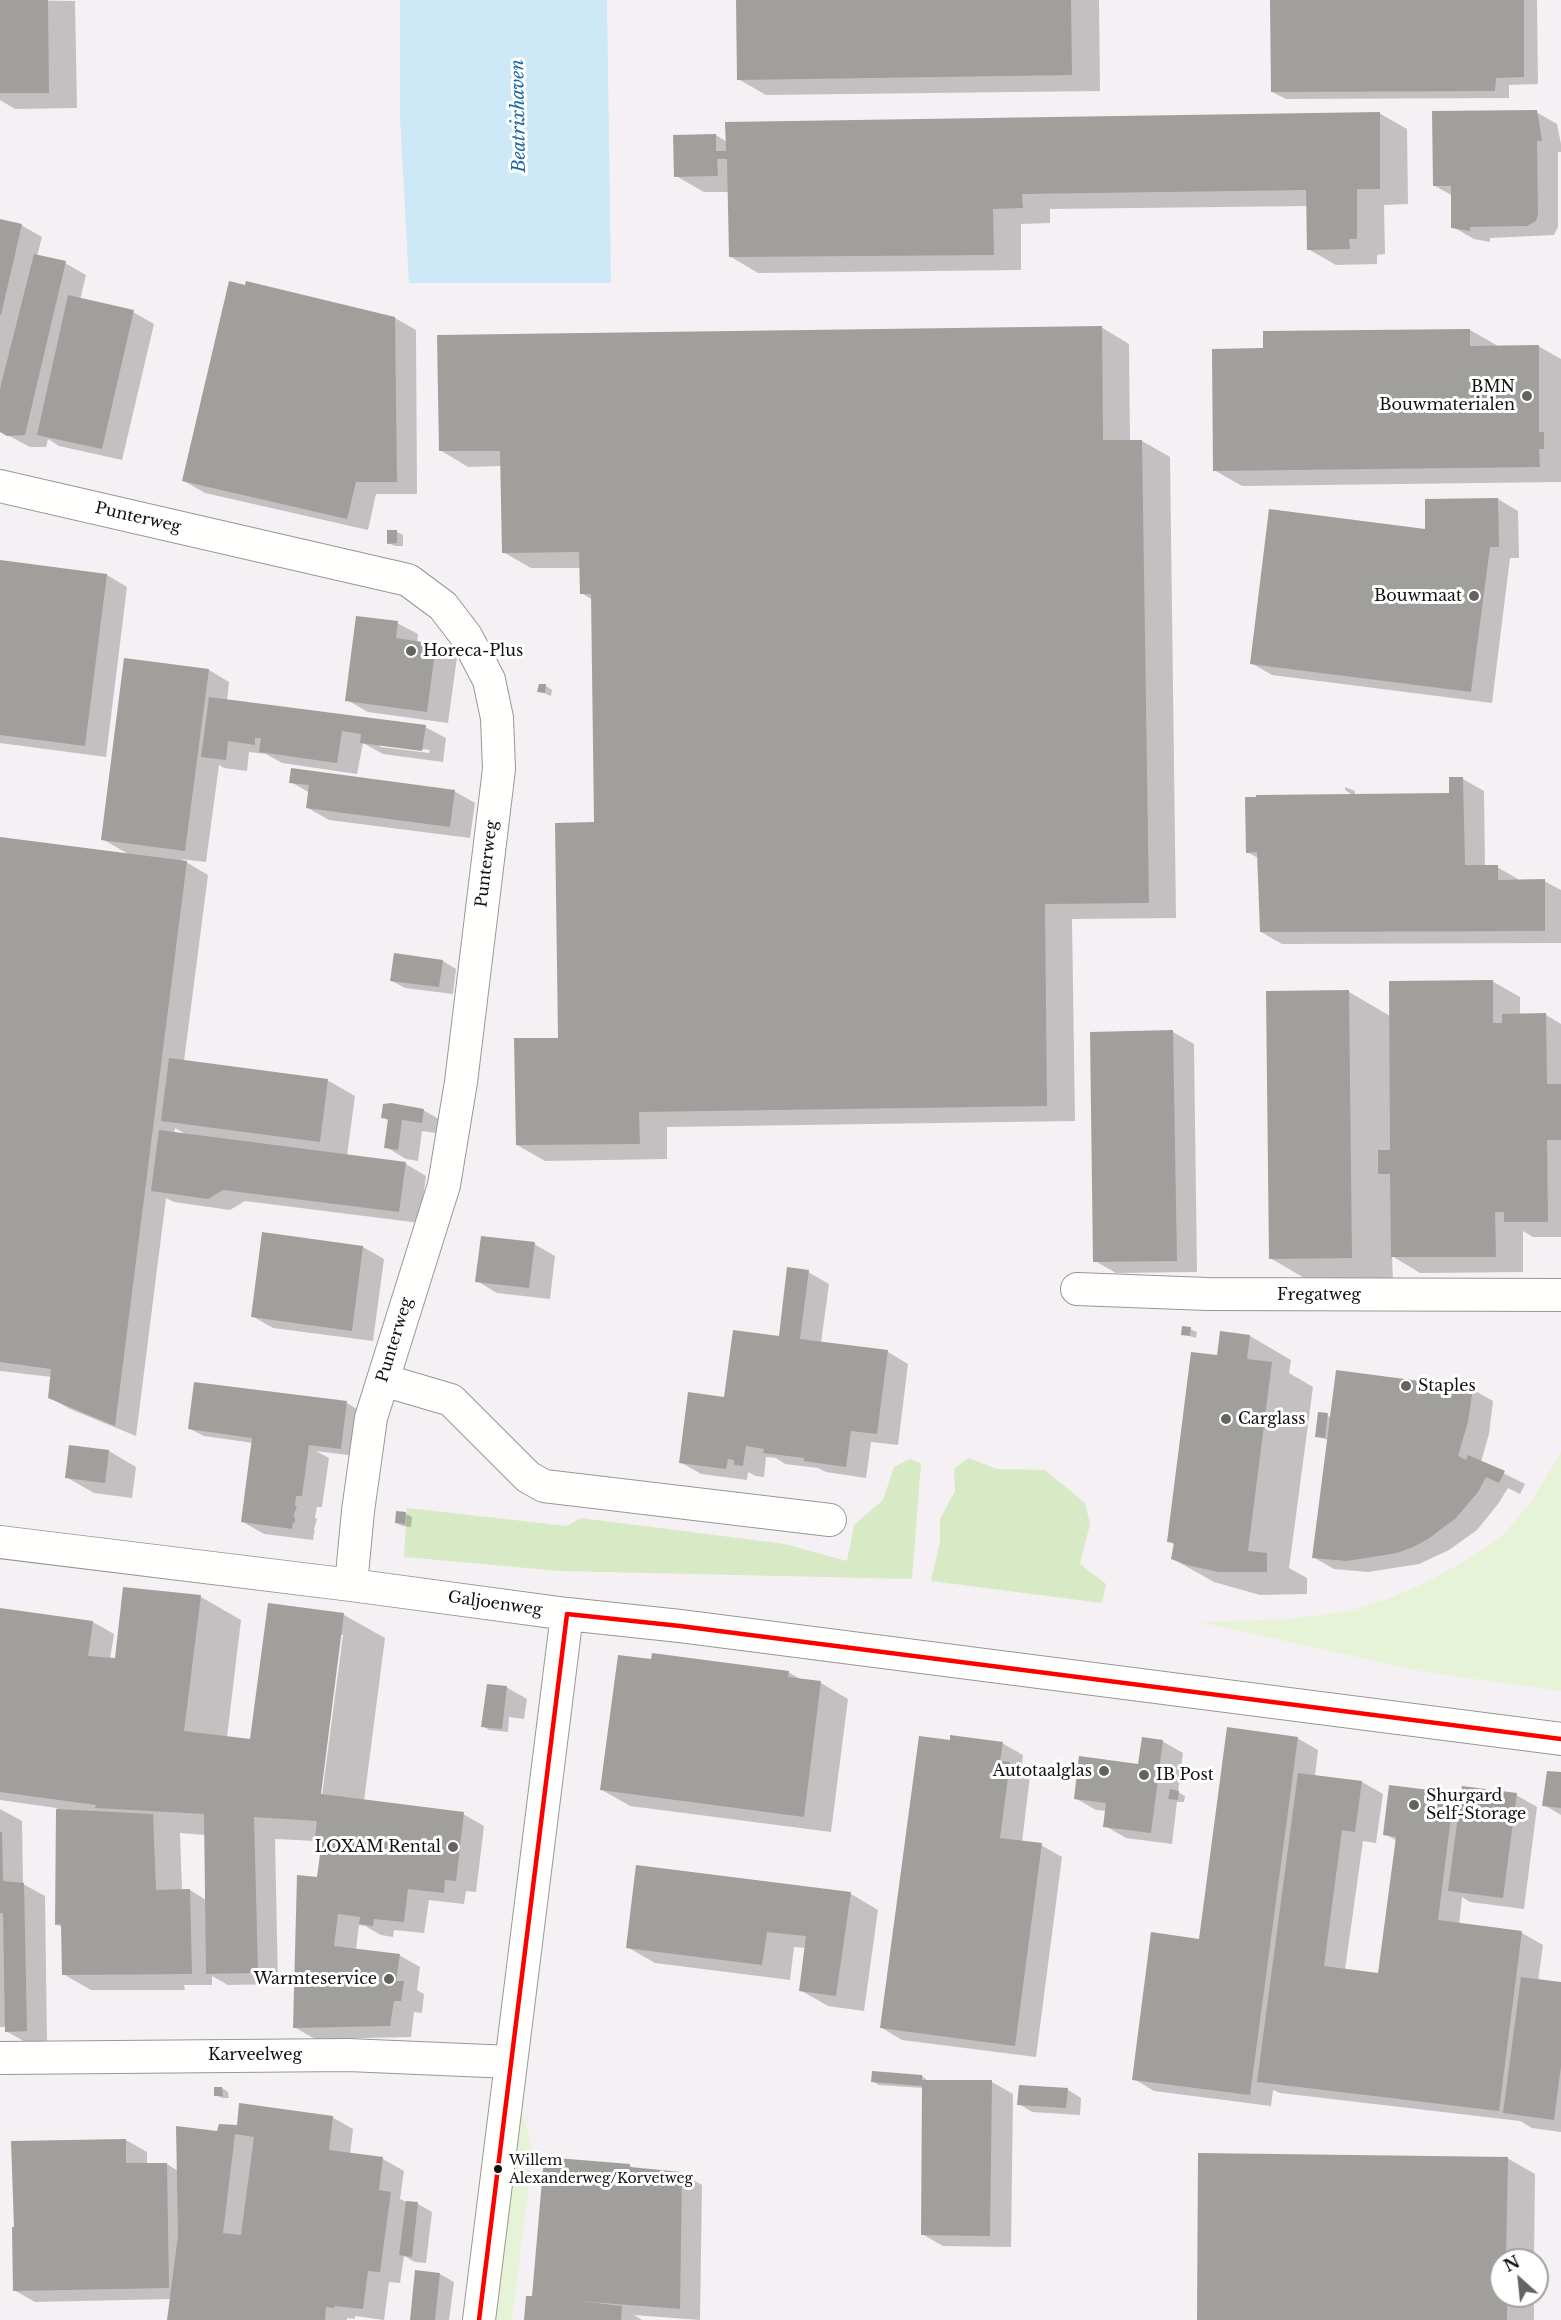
<!DOCTYPE html>
<style>
body{margin:0}
#map{position:relative;width:1561px;height:2320px;overflow:hidden;background:#fdfcf7;font-family:"Libre Baskerville",serif}
canvas{display:block}
.north{position:absolute;left:1489px;top:2248px;width:60px;height:60px;box-sizing:border-box;background:#fff;border:2px solid #a0a0a0;border-radius:50%;rotate:333deg;font-size:16px;font-weight:700;line-height:24px;text-align:center;color:#111}
.north::after{content:'';display:block;margin:auto;width:21px;height:27px;background:#646362;clip-path:polygon(50% 0,100% 100%,50% 72%,0 100%)}
</style>
<div id="map">
<canvas width="1561" height="2320"></canvas>
<div class="north">N</div>
</div>
<script>
const c = document.querySelector('canvas').getContext('2d');
c.lineJoin = 'round';
function fill(path, color) { c.fillStyle = color; c.fill(path, 'evenodd'); }
const shape = rows => new Path2D(rows.map(r => 'M' + r).join(''));
function trace(path, color, width, dash) { c.strokeStyle = color; c.lineWidth = width; c.lineCap = dash ? 'butt' : 'round'; c.setLineDash(dash || []); c.stroke(path); }
function drawText(font, color, halo, rows, align = 'center') {
  c.font = font + ' "Libre Baskerville",serif'; c.lineWidth = 6; c.setLineDash([]); c.textBaseline = 'middle'; c.strokeStyle = halo; c.fillStyle = color; for (const [text, x, y, turn = 0] of rows) {
    c.save(); c.translate(x, y); c.rotate((+turn || 0) * Math.PI / 180); c.textAlign = isNaN(turn) ? turn : align; if (halo) c.strokeText(text, 0, 0); c.fillText(text, 0, 0); c.restore();
  }
}
fill(shape([
 [0,0,1561,0,1561,2320,0,2320],
 [1501,2260,1537,2260,1537,2296,1501,2296]
]), '#f5f0f3');
fill(shape([
 [1561,1452,1561,1691,1424,1672,1200,1622,1289,1619,1345,1612,1388,1599,1429,1581,1470,1558,1504,1534,1534,1498],
 [521,2108,533,2151,512,2320,494,2320]
]), '#e7f3d7');
fill(shape([
 [968,1458,997,1469,1045,1470,1085,1503,1090,1524,1080,1564,1106,1584,1102,1603,931,1581,940,1542,940,1519,955,1491,954,1469],
 [910,1459,921,1463,912,1579,560,1571,404,1557,407,1508,567,1526,581,1518,785,1544,847,1561,854,1525,883,1500,894,1467]
]), '#d8eac5');
fill(shape([
 [400,0,607,0,611,283,409,283,400,117]
]), '#cde8f7');
fill(shape([
 [0,0,75,1,77,108,15,109,0,100],
 [737,0,1099,0,1100,91,766,95,738,79],
 [1271,0,1537,0,1538,84,1509,85,1509,98,1286,99,1272,92],
 [1536,112,1557,124,1561,144,1561,152,1558,152,1558,227,1554,235,1490,238,1490,242,1474,239,1453,227,1453,196,1435,186],
 [1379,113,1407,129,1408,204,1384,205,1385,254,1377,255,1377,264,1336,265,1308,249,1308,206,1050,209,1050,223,1021,224,1021,270,758,273,731,257,729,192,704,192,676,176,716,135,727,142],
 [0,220,21,225,42,237,37,256,65,263,86,275,80,300,133,312,154,324,122,460,59,446,48,439,46,447,30,447,0,431],
 [395,318,416,330,417,494,376,494,368,530,205,493,184,481],
 [1101,327,1129,344,1130,441,1142,441,1170,457,1176,918,1072,919,1075,1121,667,1127,667,1159,545,1161,517,1145,560,1039,596,823,593,600,581,593,581,568,531,568,503,552,502,466,468,467,440,450],
 [1470,330,1498,346,1538,346,1561,359,1561,482,1242,486,1214,470,1265,350,1264,333],
 [1498,499,1518,511,1519,558,1510,558,1492,703,1272,675,1251,663,1427,531],
 [397,532,403,535,403,546,395,546,388,543],
 [0,562,107,575,127,587,106,757,0,743],
 [397,623,418,634,417,642,436,645,457,657,448,723,368,712,347,700],
 [209,670,229,682,227,701,425,727,446,738,443,762,383,754,363,743,357,774,282,763,266,754,249,752,247,771,224,768,219,765,206,862,181,859,208,875,184,1061,327,1080,355,1096,347,1156,406,1164,426,1176,420,1223,245,1201,230,1210,174,1202,166,1198,136,1436,70,1409,49,1397,52,1377,0,1371,0,839,130,855,102,839],
 [377,744,430,750,429,753,381,747],
 [175,1128,189,1136,174,1134],
 [546,686,552,690,551,696,539,691],
 [1463,779,1484,791,1485,867,1497,867,1518,879,1518,881,1544,881,1561,890,1561,943,1282,944,1261,932,1258,858,1247,852,1354,796,1345,790,1345,787,1355,791,1355,796,1450,795],
 [291,782,454,791,475,803,470,838,329,820,308,808,310,793],
 [443,961,456,969,453,994,405,988,392,981],
 [1492,981,1520,997,1520,1015,1546,1015,1561,1024,1561,1237,1533,1237,1523,1231,1523,1272,1420,1273,1392,1256,1393,1281,1311,1282,1270,1258,1349,992,1390,1016],
 [1173,1032,1194,1044,1197,1272,1116,1273,1095,1261],
 [423,1110,444,1122,443,1134,422,1131,418,1161,406,1159,386,1147,389,1121,383,1117],
 [263,1234,363,1247,384,1259,373,1341,273,1328,252,1316],
 [534,1244,555,1256,550,1299,497,1293,477,1281],
 [808,1272,829,1284,821,1343,888,1352,908,1364,898,1445,871,1442,866,1478,826,1472,818,1468,785,1464,776,1458,766,1457,764,1477,756,1476,748,1472,747,1480,701,1474,680,1462,726,1399,780,1338],
 [1190,1329,1197,1332,1196,1338,1183,1334],
 [1250,1336,1291,1360,1289,1373,1313,1387,1289,1568,1307,1578,1307,1594,1260,1595,1214,1582,1173,1559,1175,1545,1169,1541,1218,1356],
 [1472,1389,1493,1401,1489,1434,1481,1462,1525,1484,1520,1494,1508,1488,1498,1504,1477,1530,1449,1550,1419,1564,1368,1572,1334,1569,1313,1557,1328,1440,1316,1436,1319,1414,1331,1417],
 [347,1403,360,1411,355,1456,316,1451,329,1458,322,1507,317,1507,315,1518,317,1519,314,1529,315,1534,314,1533,313,1540,264,1534,243,1522,253,1443,204,1436,190,1429],
 [109,1451,136,1467,132,1498,94,1493,66,1477],
 [406,1514,412,1517,411,1527,403,1526,396,1523],
 [201,1597,241,1620,227,1737,252,1741,269,1605,344,1615,385,1638,364,1801,463,1814,484,1826,476,1892,466,1891,464,1904,429,1900,424,1933,394,1930,393,1937,381,1935,365,1926,359,1925,356,1950,399,1955,420,1967,417,1990,424,1994,422,2013,414,2012,411,2037,315,2039,294,2027,322,1849,316,1846,317,1841,275,1839,278,1984,228,1985,212,1976,212,1985,184,1985,185,1990,91,1990,63,1974,62,1927,56,1924,57,1808,0,1800,0,1610,93,1622,114,1634,110,1659,115,1660],
 [340,1635,343,1635,322,1795,319,1795],
 [180,1833,205,1835,206,1900,190,1890,182,1890],
 [652,1661,788,1672,802,1680,821,1683,848,1699,831,1832,630,1806,602,1790],
 [506,1687,527,1699,524,1719,509,1717,508,1732,489,1730,483,1726],
 [1297,1738,1318,1750,1315,1776,1362,1782,1383,1794,1376,1843,1363,1841,1345,1970,1379,1974,1397,1841,1385,1834,1453,1795,1461,1800,1516,1795,1537,1807,1524,1909,1470,1902,1462,1897,1459,1925,1522,1933,1543,1945,1538,1981,1561,1984,1561,2132,1532,2128,1520,2121,1280,2093,1273,2090,1271,2106,1154,2091,1134,2079],
 [1162,1741,1183,1753,1178,1792,1185,1796,1184,1802,1177,1802,1172,1844,1126,1838,1105,1826,1107,1811,1096,1810,1075,1798,1140,1766],
 [1002,1743,1023,1755,1021,1771,1030,1776,1022,1842,1041,1845,1062,1857,1036,2057,902,2040,882,2028],
 [1561,1774,1561,1815,1544,1805],
 [0,1809,22,1821,23,1884,45,1896,47,2043,27,2043,6,2031,6,2027,0,2027],
 [851,1894,878,1910,864,2011,828,2006,800,1990,806,1948,794,1947,790,1980,655,1963,627,1947],
 [922,2076,928,2081,992,2082,1013,2094,1011,2247,943,2246,922,2234,923,2088,879,2085,872,2081],
 [222,2088,228,2092,229,2098,222,2098,215,2095],
 [1068,2090,1081,2098,1080,2115,1032,2112,1019,2104],
 [332,2117,353,2129,350,2154,383,2159,404,2171,400,2199,407,2202,418,2204,432,2212,426,2263,415,2262,404,2256,400,2283,389,2282,384,2320,355,2316,355,2319,347,2318,347,2320,169,2320,171,2299,35,2302,14,2290,126,2140,147,2152,147,2164,167,2164,178,2171,218,2133,238,2127],
 [1507,2158,1535,2174,1534,2260,1501,2260,1501,2296,1534,2296,1534,2320,1199,2320],
 [630,2166,635,2169,681,2173,702,2185,700,2320,634,2315,642,2320,526,2320,534,2298],
 [416,2271,440,2274,454,2282,449,2320,411,2320]
]), '#0003');
fill(shape([
 [0,0,48,0,49,93,0,93],
 [736,0,1071,0,1072,75,737,80],
 [1270,0,1524,0,1524,77,1496,78,1495,91,1271,92],
 [1537,110,1542,141,1537,141,1538,215,1536,221,1527,226,1470,227,1470,231,1451,228,1451,186,1433,186,1432,111],
 [1380,112,1380,189,1357,189,1357,239,1349,239,1350,249,1307,250,1306,190,1022,194,1023,208,993,209,994,255,729,257,727,159,717,159,718,176,674,177,673,135,716,134,716,151,726,151,725,122],
 [0,219,22,224,1,315,0,315],
 [34,254,66,261,25,435,7,436,0,432,0,389],
 [229,281,245,285,246,281,395,317,397,482,356,482,347,519,182,481],
 [68,295,134,310,102,449,37,435],
 [1102,326,1103,440,1142,440,1149,903,1045,904,1047,1106,639,1112,640,1144,516,1145,514,1038,558,1038,555,823,594,822,591,594,580,594,579,552,502,553,500,451,439,451,437,335],
 [1470,329,1470,346,1539,345,1539,432,1544,432,1544,449,1539,449,1540,467,1213,471,1212,349,1263,348,1263,331],
 [1498,498,1499,547,1490,547,1471,692,1250,664,1269,509,1425,529,1425,499],
 [387,530,397,530,397,543,387,544],
 [0,560,107,574,85,746,0,735],
 [356,616,398,621,396,638,436,644,427,712,345,701],
 [124,658,209,669,185,851,101,840],
 [539,684,546,684,545,693,537,692],
 [209,697,426,725,422,751,360,743,361,734,342,731,337,763,259,752,261,738,255,738,255,745,228,741,226,760,201,757],
 [291,768,455,790,450,827,306,808,309,785,289,783],
 [1449,777,1463,777,1465,865,1498,865,1498,880,1545,879,1545,931,1260,932,1257,852,1246,853,1245,797,1256,797,1256,795,1449,793],
 [0,837,187,861,115,1426,48,1398,51,1369,0,1362],
 [394,953,443,960,439,987,390,981],
 [1493,980,1493,1023,1502,1023,1502,1014,1546,1013,1547,1084,1561,1084,1561,1140,1547,1140,1548,1222,1504,1222,1504,1212,1495,1212,1496,1257,1391,1257,1390,1174,1378,1174,1378,1150,1390,1150,1389,981],
 [1349,990,1352,1258,1269,1259,1266,991],
 [1173,1030,1177,1261,1093,1262,1090,1032],
 [169,1058,328,1079,320,1142,161,1121],
 [391,1103,424,1109,422,1123,402,1120,398,1150,384,1148,388,1119,381,1118,383,1104],
 [159,1130,406,1162,399,1212,223,1190,208,1199,151,1191],
 [262,1232,363,1246,352,1331,251,1317],
 [481,1236,535,1242,529,1288,475,1282],
 [787,1267,809,1270,800,1339,888,1350,877,1434,851,1431,846,1467,804,1461,804,1458,763,1453,764,1449,746,1446,743,1466,734,1465,734,1460,728,1459,726,1469,679,1463,688,1392,724,1397,733,1330,779,1336],
 [1182,1326,1191,1327,1190,1336,1181,1335],
 [1220,1331,1250,1335,1247,1359,1272,1362,1248,1551,1267,1553,1267,1572,1218,1572,1187,1565,1171,1559,1174,1543,1167,1542,1191,1352,1217,1355],
 [1336,1370,1473,1388,1468,1422,1458,1456,1466,1460,1468,1455,1505,1471,1499,1483,1486,1477,1478,1492,1456,1518,1428,1539,1413,1547,1397,1553,1347,1561,1312,1558],
 [194,1382,347,1401,341,1449,309,1445,302,1496,296,1496,295,1506,297,1506,293,1517,295,1517,295,1523,293,1522,292,1529,241,1522,252,1438,188,1429],
 [1318,1412,1328,1413,1325,1438,1315,1437],
 [69,1445,109,1450,105,1483,65,1478],
 [396,1511,406,1512,405,1524,395,1523],
 [123,1587,201,1595,184,1731,250,1739,268,1603,344,1613,321,1794,464,1812,456,1881,445,1880,444,1893,408,1889,404,1922,374,1919,373,1926,359,1924,360,1917,338,1914,334,1946,400,1954,396,1981,404,1981,401,2001,394,2001,390,2026,293,2028,297,1875,317,1877,321,1847,314,1847,317,1821,254,1817,258,1973,206,1974,204,1814,95,1808,96,1805,0,1792,0,1608,93,1621,88,1656,115,1658],
 [652,1653,789,1671,788,1677,821,1681,804,1817,600,1790,618,1655,651,1659],
 [487,1684,507,1686,502,1729,481,1727],
 [1227,1727,1298,1737,1250,2095,1132,2080,1151,1932,1199,1939],
 [950,1735,1003,1742,1000,1761,1010,1762,1000,1838,1042,1843,1015,2046,880,2028,919,1736,950,1740],
 [1142,1737,1163,1740,1151,1833,1103,1827,1106,1803,1074,1799,1079,1756,1138,1764],
 [1547,1771,1561,1772,1561,1808,1542,1806],
 [1298,1773,1362,1781,1355,1832,1342,1830,1324,1966,1378,1973,1396,1837,1383,1835,1389,1785,1454,1793,1438,1920,1522,1931,1499,2111,1257,2082],
 [1462,1786,1517,1793,1503,1898,1448,1891],
 [1170,1789,1179,1791,1178,1800,1168,1799],
 [56,1809,153,1814,156,1890,190,1889,192,1974,62,1975,61,1924,55,1925],
 [0,1832,2,1832,3,1881,24,1883,27,2031,5,2032,3,1913,0,1913],
 [636,1865,851,1892,836,1996,799,1991,806,1936,767,1932,762,1965,626,1948],
 [1521,1977,1561,1982,1561,2066,1554,2120,1503,2113],
 [872,2071,922,2075,922,2080,992,2080,990,2236,921,2235,922,2086,871,2082],
 [1019,2085,1068,2088,1066,2108,1017,2105],
 [214,2087,222,2087,223,2096,214,2096],
 [239,2103,333,2116,329,2150,383,2157,379,2190,391,2192,380,2272,368,2271,363,2309,335,2306,334,2308,326,2307,325,2320,167,2320,178,2236,176,2126,217,2131,219,2124,237,2125],
 [235,2134,254,2137,241,2235,223,2233],
 [126,2139,126,2163,167,2163,169,2288,13,2291,12,2227,14,2227,11,2141],
 [1198,2153,1508,2157,1506,2260,1501,2260,1501,2296,1507,2296,1507,2320,1197,2320],
 [544,2157,630,2164,630,2167,682,2172,680,2309,578,2301,622,2306,621,2320,524,2320,526,2296,532,2296],
 [406,2201,418,2202,412,2257,399,2255],
 [415,2270,440,2273,435,2320,410,2320]
]), '#a19f9c');
const minor = shape([
 [0,486,408,580,443,606,466,636,489,680,497,718,499,769,461,1082,444,1185,371,1418,358,1511,351,1585],
 [1077,1289,1207,1294,1561,1295],
 [383,1380,451,1400,528,1477,544,1486,830,1520],
 [0,1542,351,1585,567,1614,680,1626,1561,1739],
 [0,2058,348,2055,511,2062],
 [479,2320,567,1614]
]);
trace(minor, '#979795', 34);
trace(minor, '#fffffe', 32);
trace(shape([
 [567,1614,680,1626,1561,1739],
 [479,2320,567,1614]
]), '#f00', 4.5);
for (const [x, y, r, color] of [
 [1527,396,6,"#646362"],
 [1474,596,6,"#646362"],
 [411,651,6,"#646362"],
 [1406,1386,6,"#646362"],
 [1226,1419,6,"#646362"],
 [1104,1771,6,"#646362"],
 [1144,1775,6,"#646362"],
 [1414,1805,6,"#646362"],
 [453,1847,6,"#646362"],
 [389,1979,6,"#646362"],
 [498,2169,5,"#111"]
]) { const dot = new Path2D(); dot.arc(x, y, r, 0, 2 * Math.PI); c.fillStyle = color; c.fill(dot); trace(dot, '#fff', 2); }
drawText('14px', '#111', '#fff', [
 ["Willem",509,2161],
 ["Alexanderweg/Korvetweg",509,2179]
], 'left');
drawText('16px', '#111', '#fff', [
 ["BMN",1515,387],
 ["Bouwmaterialen",1515,405],
 ["Bouwmaat",1462,596],
 ["Horeca-Plus",423,651,"left"],
 ["Staples",1418,1386,"left"],
 ["Carglass",1238,1419,"left"],
 ["Autotaalglas",1092,1771],
 ["IB Post",1156,1775,"left"],
 ["Shurgard",1426,1796,"left"],
 ["Self-Storage",1426,1814,"left"],
 ["LOXAM Rental",441,1847],
 ["Warmteservice",377,1979]
], 'right');
drawText('16px', '#111', '#fff', [
 ["Punterweg",138,518,13],
 ["Punterweg",487,864,-83],
 ["Fregatweg",1319,1295],
 ["Punterweg",395,1340,-73],
 ["Galjoenweg",495,1604,8],
 ["Karveelweg",255,2055]
]);
drawText('italic 18px', '#1768a6', '#fff', [
 ["Beatrixhaven",519,116,-91]
]);
</script>
